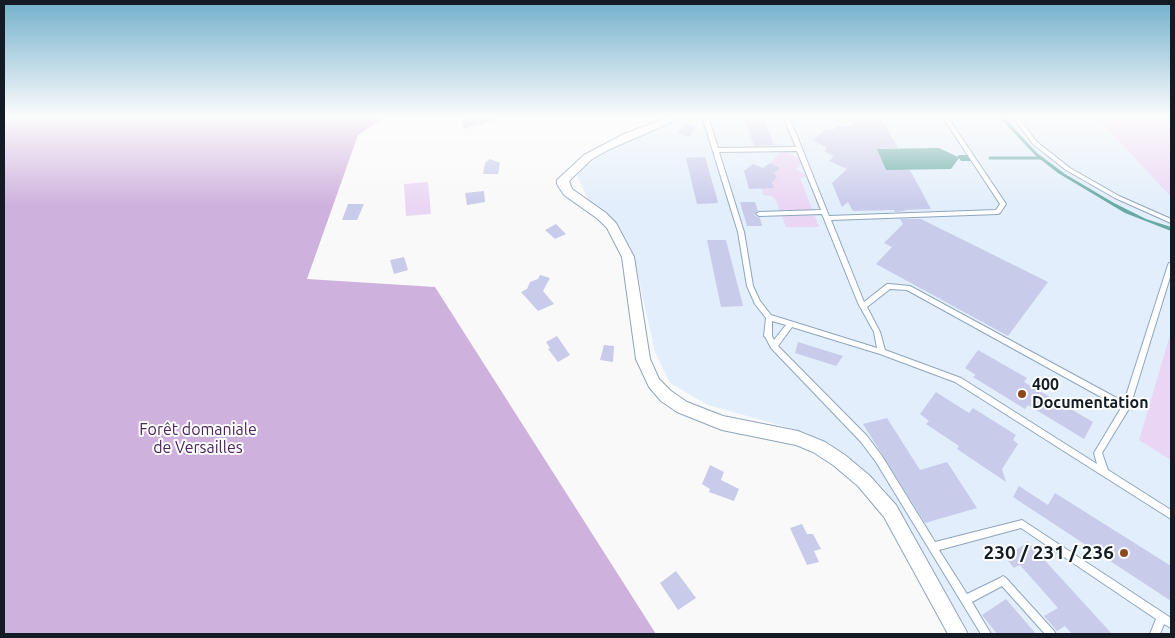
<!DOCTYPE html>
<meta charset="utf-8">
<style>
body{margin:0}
#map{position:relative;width:1175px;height:638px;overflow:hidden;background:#f9f9f9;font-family:Ubuntu,sans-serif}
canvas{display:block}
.frame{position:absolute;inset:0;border:5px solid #131c25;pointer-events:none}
</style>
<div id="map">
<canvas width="1175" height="638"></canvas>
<div class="frame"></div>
</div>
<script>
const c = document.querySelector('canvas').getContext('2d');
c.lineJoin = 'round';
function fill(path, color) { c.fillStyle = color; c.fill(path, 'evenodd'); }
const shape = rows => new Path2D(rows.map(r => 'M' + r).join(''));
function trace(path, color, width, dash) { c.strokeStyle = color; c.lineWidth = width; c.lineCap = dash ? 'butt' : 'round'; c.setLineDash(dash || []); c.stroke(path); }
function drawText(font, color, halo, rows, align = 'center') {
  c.font = font + ' Ubuntu,sans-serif'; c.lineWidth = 4; c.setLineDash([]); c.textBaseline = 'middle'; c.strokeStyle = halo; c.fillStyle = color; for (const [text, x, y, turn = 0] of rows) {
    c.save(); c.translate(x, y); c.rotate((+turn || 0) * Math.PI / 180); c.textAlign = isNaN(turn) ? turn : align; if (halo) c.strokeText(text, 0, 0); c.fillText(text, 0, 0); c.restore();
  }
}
fill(shape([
 [691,116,1096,116,1171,197,1171,634,970,634,883,487,851,460,828,443,804,432,708,405,670,383,655,352,633,253,619,226,606,213,589,201,577,175,600,154,634,137]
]), '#e2eefb');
fill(shape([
 [1096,116,1171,116,1171,197],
 [785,152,800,159,802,163,796,169,808,176,800,178,819,227,786,227,776,200,772,196,763,195,762,188,770,178,776,178,777,177,773,174,780,168,770,163,780,153],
 [428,182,431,214,406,216,404,184],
 [1171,332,1171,460,1139,440]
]), '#ead6f4');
fill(shape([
 [4,116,387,116,358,135,307,279,435,287,656,634,4,634]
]), '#cfb1de');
fill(shape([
 [998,116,1003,116,1037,153,1065,174,1114,203,1146,219,1171,227,1171,231,1125,213,1058,173,1036,156],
 [939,148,958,157,958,155,968,155,971,161,961,161,959,158,951,169,886,170,874,149]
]), '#65aaa3');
trace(shape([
 [990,158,1041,158]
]), '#65aaa3', 3);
fill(shape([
 [464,116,497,116,497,120,463,129],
 [744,116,763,116,774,145,754,146],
 [849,116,880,116,898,148,877,149,886,170,910,170,931,209,903,210,907,211,895,212,894,210,853,211,848,202,842,207,832,183,847,169,829,161,834,156,824,151,827,148,812,140,827,128,833,130,837,126,853,126],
 [685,124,696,127,689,137,678,133],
 [705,157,716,195,718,203,697,204,686,158],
 [490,159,500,163,498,174,483,174,485,163],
 [770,163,780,168,774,173,777,177,772,183,774,188,749,189,744,171,753,164,763,168],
 [484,191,485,202,467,205,465,193],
 [740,202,755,202,758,211,754,215,760,218,762,226,747,226],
 [348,204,364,204,357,220,342,220],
 [900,219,921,219,1048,282,1008,336,876,264,892,247,884,243,903,224],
 [556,224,566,234,555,239,545,230],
 [707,240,726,240,743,306,721,307],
 [404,257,408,270,394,274,390,260],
 [540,275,550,278,543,291,554,304,538,311,521,292,527,289,530,282,538,279],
 [557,336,570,355,558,362,548,349,550,348,546,342],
 [798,342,843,356,836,366,795,353],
 [604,345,614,346,613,362,600,360],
 [978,350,1027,378,1024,382,1093,422,1084,439,1028,405,1025,409,973,377,976,375,965,368],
 [936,392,969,413,973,408,1016,435,1013,440,1018,444,1002,469,1006,482,957,449,959,446,926,424,929,421,920,414],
 [887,418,920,470,947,462,977,508,925,523,863,424],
 [710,465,724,472,721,480,739,489,734,501,709,492,710,489,702,484],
 [1019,486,1048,505,1055,493,1171,566,1171,601,1013,497],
 [802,524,807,534,813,534,821,549,814,551,819,562,807,565,790,528],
 [1028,542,1112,634,1072,634,1065,626,1057,631,1044,616,1058,608,1020,565,1014,568,1005,557],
 [676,571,696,598,678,610,660,583],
 [1006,599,1036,634,997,634,982,615]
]), '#c9cbeb');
const service = shape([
 [702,116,708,116,718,148,796,147,783,116,789,116,829,216,996,210,1000,204,942,116,947,116,1006,204,1000,213,998,214,831,220,864,302,887,284,889,284,910,286,1124,402,1168,265,1169,263,1171,263,1171,274,1130,407,1102,453,1108,470,1171,510,1171,519,955,382,880,354,792,327,778,346,867,436,882,456,935,542,1022,520,1171,618,1171,628,1164,624,1160,634,1150,634,1156,619,1021,528,939,550,967,594,1000,578,1003,576,1006,578,1054,631,1056,634,1045,634,1002,586,972,602,991,634,981,634,876,462,861,442,771,348,766,338,764,336,766,318,755,304,747,286,738,232,702,116],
 [797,151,821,210,759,212,756,214,759,216,822,214,858,303,874,332,877,348,771,315,760,301,753,286,744,232,719,152,797,151],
 [890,289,907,290,1121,408,1094,453,1097,464,961,378,885,350,880,332,867,307,890,289],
 [772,321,786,325,774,340,772,336,772,321],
 [1012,116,1017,116,1037,142,1070,168,1119,196,1171,219,1171,223,1115,198,1066,170,1033,144,1012,116]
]);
const minor = shape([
 [671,116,686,116,610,149,592,159,569,181,572,189,606,213,616,223,634,257,650,359,659,379,671,391,687,402,723,416,798,431,825,442,845,455,870,476,896,505,968,634,948,634,884,517,858,486,833,465,813,452,796,445,722,430,677,412,661,401,649,387,636,359,622,257,607,228,598,219,564,195,557,184,557,180,584,155,624,134,671,116]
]);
trace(service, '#8ea5be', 2);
trace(minor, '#8ea5be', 2);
fill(service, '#fff');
fill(minor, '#fff');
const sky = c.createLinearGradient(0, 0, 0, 205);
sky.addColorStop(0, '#73b0cc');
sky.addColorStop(0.57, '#fcfcfc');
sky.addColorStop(1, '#fcfcfc00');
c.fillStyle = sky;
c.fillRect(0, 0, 1175, 205);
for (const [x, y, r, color] of [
 [1022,394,5,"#8d481e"],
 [1124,553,5,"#8d481e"]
]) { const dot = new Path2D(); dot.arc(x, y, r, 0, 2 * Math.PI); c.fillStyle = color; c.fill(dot); trace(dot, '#fff', 2); }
drawText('bold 16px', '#131c25', '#fff', [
 ["400",1032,385],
 ["Documentation",1032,403]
], 'left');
drawText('16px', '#4b255c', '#fff', [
 ["Forêt domaniale",198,430],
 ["de Versailles",198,448]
]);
drawText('bold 19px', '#131c25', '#fff', [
 ["230 / 231 / 236",1114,553]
], 'right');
</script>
